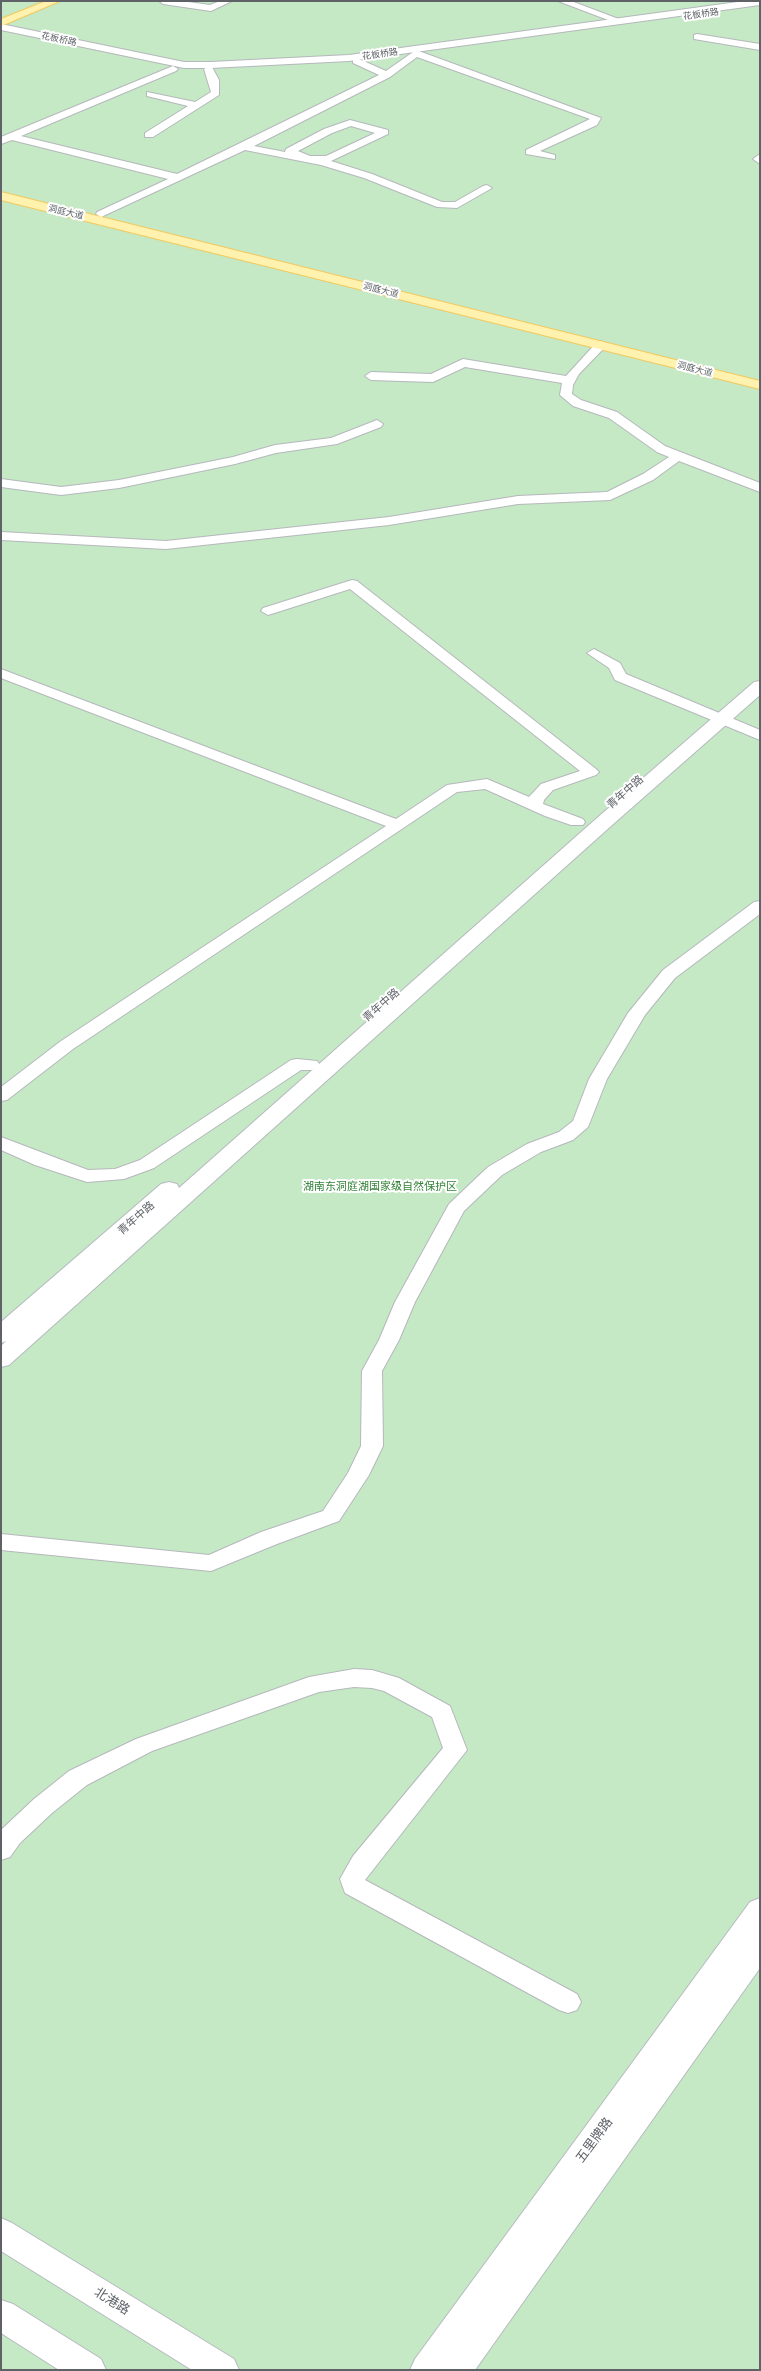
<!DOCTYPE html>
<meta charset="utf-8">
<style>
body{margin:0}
#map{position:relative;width:761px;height:2371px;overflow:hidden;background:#f1efe8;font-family:Ubuntu,sans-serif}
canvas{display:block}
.frame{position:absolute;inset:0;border:2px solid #5f6368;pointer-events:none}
</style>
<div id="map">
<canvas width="761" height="2371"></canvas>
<div class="frame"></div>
</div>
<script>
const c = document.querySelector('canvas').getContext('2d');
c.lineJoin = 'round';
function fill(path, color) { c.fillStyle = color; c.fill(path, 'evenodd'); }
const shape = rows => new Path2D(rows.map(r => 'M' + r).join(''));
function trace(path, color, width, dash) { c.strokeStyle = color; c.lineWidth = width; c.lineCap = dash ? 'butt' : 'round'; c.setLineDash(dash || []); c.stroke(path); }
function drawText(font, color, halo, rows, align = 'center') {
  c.font = font + ' Ubuntu,"Noto Sans SC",sans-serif'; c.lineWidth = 4; c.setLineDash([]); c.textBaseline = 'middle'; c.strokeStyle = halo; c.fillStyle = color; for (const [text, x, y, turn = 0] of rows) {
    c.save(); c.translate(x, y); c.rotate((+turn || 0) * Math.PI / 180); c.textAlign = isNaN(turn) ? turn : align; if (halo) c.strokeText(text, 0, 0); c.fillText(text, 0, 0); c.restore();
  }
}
fill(shape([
 [1,1,760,1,760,2370,1,2370]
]), '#c5e8c5');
const minor = shape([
 [159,1,181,1,210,5,220,1,232,1,211,11,163,4,159,1],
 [558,1,571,1,624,21,616,23,558,1],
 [697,34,760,44,760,50,694,39,694,35,697,34],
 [416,50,601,118,597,125,540,151,555,155,555,159,526,154,526,150,590,119,417,57,390,77,254,146,285,152,286,149,324,129,350,120,388,130,388,134,331,161,372,174,442,202,455,202,483,186,487,185,492,188,457,208,437,207,364,178,321,165,245,150,101,217,96,214,97,212,168,179,12,140,1,144,1,137,173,66,178,69,176,71,21,136,177,174,379,75,353,63,353,59,359,59,386,71,416,50],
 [351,126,375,133,326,156,310,156,298,151,332,133,351,126],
 [209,66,212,67,219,80,219,95,153,137,145,137,145,133,188,106,147,96,147,92,195,102,211,92,204,69,209,66],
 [760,154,760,164,753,159,760,154],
 [601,341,607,345,579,374,573,385,572,394,581,400,617,412,665,446,760,483,760,492,679,461,653,480,610,500,518,504,389,525,166,549,1,540,1,532,166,541,389,517,518,496,607,492,643,474,669,457,657,452,609,418,573,406,560,395,562,383,465,367,433,382,371,380,365,376,371,372,431,374,463,359,566,376,597,342,601,341],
 [377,420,383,424,381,427,337,444,276,453,235,464,119,488,61,495,1,487,1,479,61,487,119,480,233,457,275,445,331,438,377,420],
 [352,580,357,581,596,769,599,772,596,775,553,790,544,800,543,804,583,819,585,822,583,825,571,825,545,816,485,789,457,792,73,1049,7,1100,1,1101,1,1087,61,1041,386,826,1,678,1,669,396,819,447,785,487,779,529,797,541,784,580,771,350,589,268,615,261,611,263,608,352,580],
 [594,649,620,663,626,674,760,730,760,740,615,680,609,668,587,653,594,649],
 [760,901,760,914,675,978,645,1015,607,1079,588,1127,573,1140,541,1152,502,1175,464,1211,415,1302,399,1340,382,1371,383,1446,369,1475,339,1521,277,1544,211,1571,1,1550,1,1534,209,1555,261,1532,323,1511,348,1473,361,1446,362,1371,379,1340,395,1302,449,1204,488,1167,527,1144,559,1132,573,1121,589,1079,628,1013,663,970,754,902,760,901],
 [297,1059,317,1061,320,1065,317,1069,311,1070,301,1070,154,1168,124,1179,87,1182,35,1165,1,1150,1,1137,88,1170,115,1169,140,1160,291,1060,297,1059],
 [354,1669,372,1670,399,1678,450,1706,467,1750,365,1880,577,1994,581,2002,577,2010,568,2013,559,2010,345,1893,340,1879,353,1856,443,1748,432,1717,384,1691,372,1688,354,1687,319,1692,152,1751,87,1785,52,1813,20,1843,10,1857,1,1860,2,1829,34,1799,69,1771,136,1739,309,1677,354,1669]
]);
const tertiary = shape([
 [745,1,760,1,760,5,349,61,211,68,184,68,1,30,1,24,184,62,211,62,349,55,745,1]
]);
const secondary = shape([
 [760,681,760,695,611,826,9,1365,1,1367,1,1346,6,1341,1,1343,1,1322,161,1184,169,1182,177,1184,179,1188,597,818,754,682,760,681],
 [760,1898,760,1968,475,2370,410,2370,415,2359,750,1902,760,1898],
 [1,2218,12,2223,234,2359,239,2370,192,2370,1,2251,1,2218],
 [1,2300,13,2304,101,2359,106,2370,59,2370,1,2333,1,2300]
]);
const primary = shape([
 [46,1,60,1,1,26,1,19,46,1],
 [1,192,760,381,760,389,1,200,1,192]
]);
trace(minor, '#b5b8bc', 2);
trace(tertiary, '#b5b8bc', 2);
trace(secondary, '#b6babf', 2);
trace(primary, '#f2c960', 2);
fill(minor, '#fff');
fill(tertiary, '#fff');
fill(secondary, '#fff');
fill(primary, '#fff2af');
drawText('9px', '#5f6368', '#fff', [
 ["花板桥路",701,14,-8],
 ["花板桥路",59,39,12],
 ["花板桥路",380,54,-8],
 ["洞庭大道",66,212,13],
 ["洞庭大道",381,290,14],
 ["洞庭大道",695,369,14]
]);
drawText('11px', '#5f6368', '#fff', [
 ["青年中路",625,792,-41],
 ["青年中路",381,1005,-41],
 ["青年中路",136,1218,-41]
]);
drawText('11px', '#348238', '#fff', [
 ["湖南东洞庭湖国家级自然保护区",380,1186]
]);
drawText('13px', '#5f6368', '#fff', [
 ["五里牌路",594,2140,-54],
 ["北港路",112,2301,32]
]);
</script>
